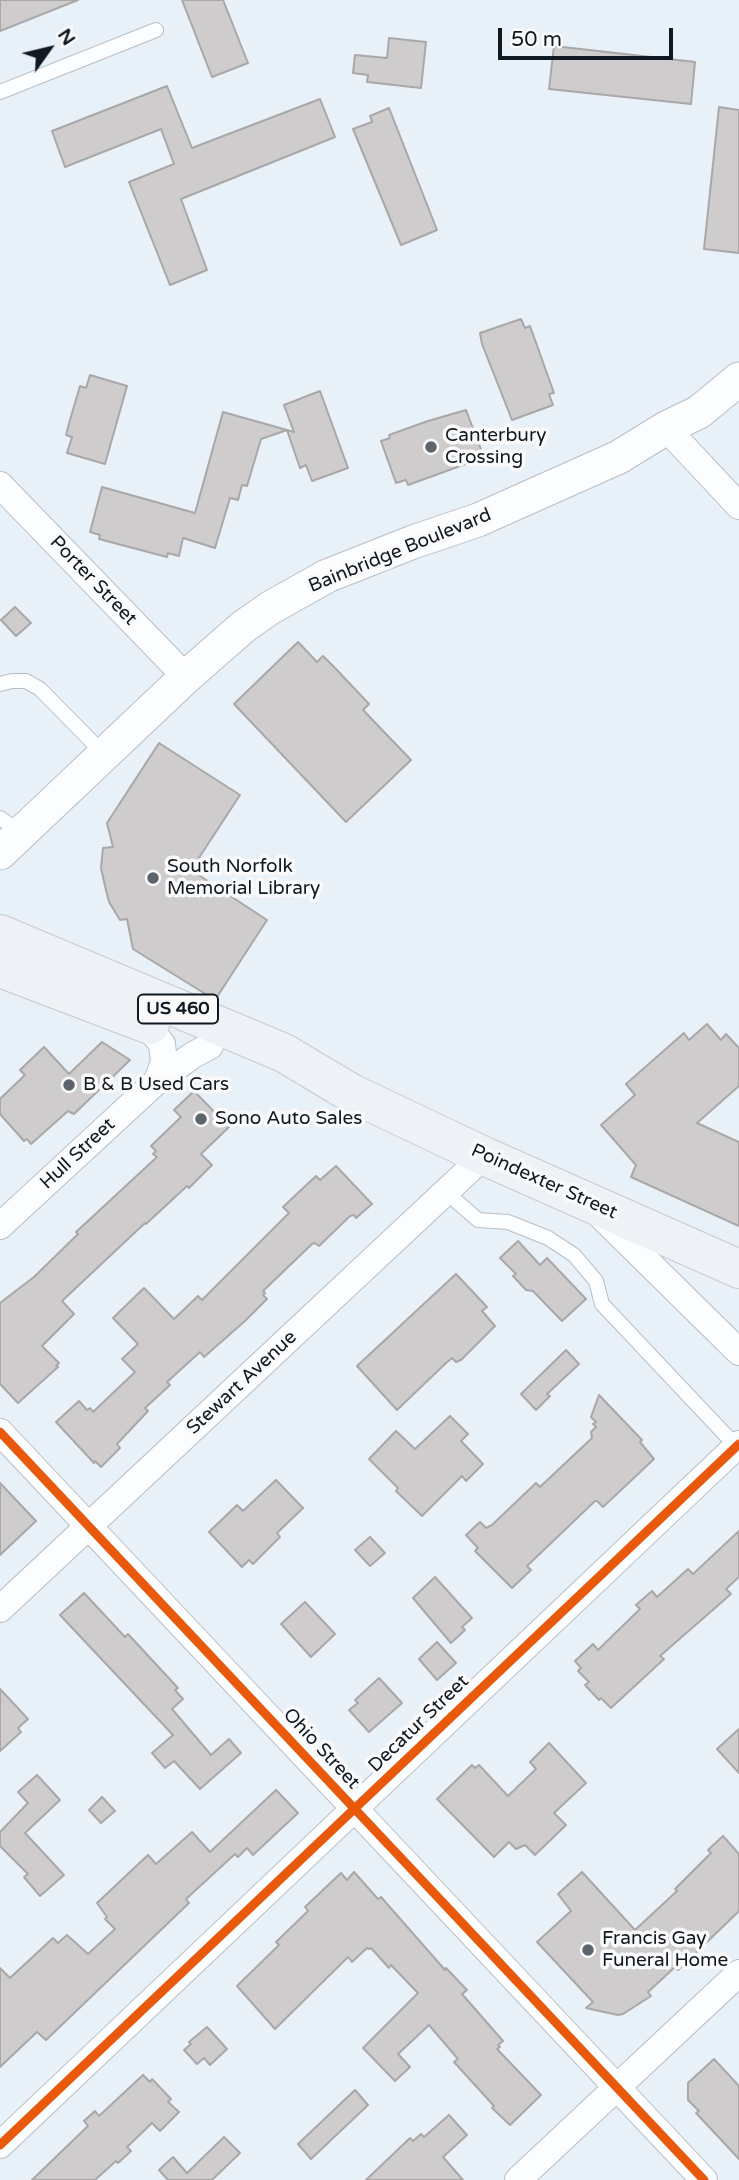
<!DOCTYPE html>
<style>
body{margin:0}
#map{position:relative;width:739px;height:2180px;overflow:hidden;background:#e8f0f8;font-family:"Varela Round",sans-serif}
canvas{display:block}
.north{position:absolute;left:14px;top:14px;width:70px;height:70px;-webkit-text-stroke:5px #fafafa;paint-order:stroke;rotate:56deg;font-size:19px;font-weight:700;line-height:28px;text-align:center;color:#101821}
.north::after{content:'';display:block;margin:auto;width:24px;height:32px;background:#101821;clip-path:polygon(50% 0,100% 100%,50% 72%,0 100%)}
.scale{position:absolute;left:498px;top:28px;width:175px;height:32px;box-sizing:border-box;border:4px solid #101821;border-top:0;padding-left:9px;font-size:21px;line-height:24px;white-space:nowrap;color:#101821;-webkit-text-stroke:5px #fafafa;paint-order:stroke}
</style>
<div id="map">
<canvas width="739" height="2180"></canvas>
<div class="north">N</div>
<div class="scale">50 m</div>
</div>
<script>
const c = document.querySelector('canvas').getContext('2d');
c.lineJoin = 'round';
function fill(path, color) { c.fillStyle = color; c.fill(path, 'evenodd'); }
const shape = rows => new Path2D(rows.map(r => 'M' + r).join(''));
function trace(path, color, width, dash) { c.strokeStyle = color; c.lineWidth = width; c.lineCap = dash ? 'butt' : 'round'; c.setLineDash(dash || []); c.stroke(path); }
function drawText(font, color, halo, rows, align = 'center') {
  c.font = font + ' "Varela Round",sans-serif'; c.lineWidth = 7; c.setLineDash([]); c.textBaseline = 'middle'; c.strokeStyle = halo; c.fillStyle = color; for (const [text, x, y, turn = 0] of rows) {
    c.save(); c.translate(x, y); c.rotate((+turn || 0) * Math.PI / 180); c.textAlign = isNaN(turn) ? turn : align; if (halo) c.strokeText(text, 0, 0); c.fillText(text, 0, 0); c.restore();
  }
}
const building = shape([
 [0,0,78,0,0,31,0,0],
 [182,0,223,0,248,63,212,77,182,0],
 [389,38,426,42,421,88,367,82,368,75,353,73,355,55,387,58,389,38],
 [554,46,695,62,691,104,549,89,554,46],
 [167,86,192,148,320,99,335,137,181,199,207,270,170,285,129,182,174,164,161,129,65,167,52,131,167,86],
 [719,107,739,110,739,253,704,249,719,107],
 [389,108,437,230,401,245,353,129,372,122,370,116,389,108],
 [521,319,525,328,530,326,554,393,549,394,553,405,512,420,482,344,480,333,521,319],
 [90,375,127,386,105,464,67,453,72,437,66,435,70,420,80,386,86,388,90,375],
 [320,391,348,468,312,481,306,465,300,468,287,430,294,432,284,405,320,391],
 [466,410,482,452,472,455,474,461,408,485,406,480,396,483,381,441,390,438,389,435,428,421,466,410],
 [223,412,287,430,261,439,247,486,242,485,238,500,230,498,215,548,183,538,179,556,168,553,167,557,99,539,100,535,90,532,102,487,195,513,223,412],
 [15,607,31,623,16,636,1,620,15,607],
 [298,642,317,662,323,656,336,669,369,704,363,710,411,760,346,822,234,704,298,642],
 [159,743,240,795,191,870,267,920,215,1000,133,949,127,919,120,920,109,902,105,886,101,868,103,848,113,847,107,823,159,743],
 [707,1024,721,1040,726,1034,739,1048,739,1086,697,1123,739,1142,739,1226,631,1177,636,1165,601,1125,635,1095,626,1084,684,1033,689,1040,707,1024],
 [102,1042,130,1060,74,1114,68,1111,31,1144,27,1139,24,1141,0,1114,0,1099,25,1075,20,1070,44,1047,69,1074,102,1042],
 [194,1091,229,1127,201,1154,212,1165,189,1188,187,1186,146,1224,145,1223,62,1301,74,1314,42,1346,59,1363,56,1366,58,1367,18,1403,0,1384,0,1303,34,1277,78,1234,76,1232,157,1157,153,1154,156,1151,151,1146,181,1117,174,1110,194,1091],
 [336,1166,372,1204,356,1218,354,1215,350,1216,319,1246,315,1243,312,1244,263,1291,265,1293,263,1295,267,1299,245,1321,204,1357,200,1352,167,1382,170,1385,145,1408,148,1411,117,1444,120,1448,101,1467,95,1461,94,1463,56,1422,79,1401,87,1410,90,1408,93,1412,135,1372,122,1359,138,1344,113,1318,144,1288,174,1319,198,1296,202,1300,289,1213,283,1207,316,1176,320,1180,336,1166],
 [518,1241,540,1265,547,1258,586,1299,562,1321,533,1291,526,1290,513,1276,516,1274,500,1258,518,1241],
 [456,1274,487,1307,482,1311,495,1326,461,1360,456,1362,452,1358,446,1363,397,1410,357,1366,456,1274],
 [566,1350,579,1364,547,1394,550,1396,536,1410,521,1394,566,1350],
 [599,1395,642,1440,640,1442,654,1459,603,1507,597,1501,595,1501,527,1566,531,1570,512,1588,475,1551,478,1548,466,1535,480,1522,486,1528,492,1525,536,1483,540,1487,592,1438,591,1432,596,1427,593,1424,596,1422,591,1417,599,1395],
 [450,1416,468,1434,461,1441,483,1464,466,1481,462,1476,422,1516,396,1491,398,1488,369,1459,396,1431,415,1449,450,1416],
 [276,1480,303,1508,277,1533,280,1537,253,1564,249,1560,242,1567,209,1532,237,1505,243,1511,276,1480],
 [0,1483,36,1521,0,1555,0,1483],
 [739,1531,739,1577,726,1589,731,1594,660,1656,664,1659,611,1708,601,1698,599,1700,585,1685,589,1682,578,1671,581,1668,575,1661,593,1644,598,1650,640,1609,636,1605,652,1591,657,1597,688,1569,693,1574,739,1531],
 [370,1537,385,1553,370,1566,355,1550,370,1537],
 [435,1577,472,1618,462,1627,465,1630,451,1643,413,1598,435,1577],
 [84,1593,125,1637,128,1634,178,1688,175,1690,183,1699,172,1709,211,1755,229,1739,241,1753,200,1789,174,1761,165,1768,152,1753,173,1735,60,1615,84,1593],
 [305,1602,335,1634,311,1657,281,1624,305,1602],
 [437,1642,456,1663,437,1680,419,1659,437,1642],
 [379,1678,402,1703,369,1732,349,1710,358,1703,355,1700,379,1678],
 [0,1689,28,1719,18,1728,21,1732,0,1751,0,1689],
 [739,1729,739,1773,717,1749,739,1729],
 [549,1743,586,1783,554,1813,566,1825,535,1855,525,1845,516,1849,509,1842,494,1857,437,1799,472,1765,475,1768,479,1765,508,1796,536,1769,530,1762,549,1743],
 [37,1775,60,1800,25,1833,64,1875,40,1896,24,1877,28,1874,0,1846,0,1832,28,1803,18,1792,37,1775],
 [276,1790,298,1813,253,1855,247,1848,238,1857,235,1854,186,1899,189,1903,46,2040,37,2032,0,2067,0,1968,10,1978,53,1938,58,1943,67,1935,88,1954,115,1929,105,1919,107,1917,97,1903,148,1855,156,1864,192,1832,210,1852,276,1790],
 [102,1797,115,1811,101,1823,89,1810,102,1797],
 [723,1836,739,1854,739,1911,678,1970,675,1967,648,1992,651,1996,623,2014,618,2015,586,2008,593,2002,537,1942,571,1911,558,1894,582,1872,635,1930,677,1891,675,1889,711,1853,708,1850,723,1836],
 [354,1872,378,1899,381,1897,445,1970,446,1968,467,1990,462,1994,503,2041,498,2045,500,2047,497,2049,541,2095,510,2125,492,2108,494,2106,454,2062,458,2059,429,2025,398,2054,410,2067,395,2081,363,2048,418,1993,391,1965,389,1968,371,1948,369,1949,367,1948,352,1962,348,1957,275,2029,237,1986,279,1945,276,1942,308,1911,305,1907,341,1873,347,1880,354,1872],
 [207,2027,227,2049,210,2065,204,2058,197,2064,184,2050,191,2044,189,2042,207,2027],
 [714,2059,739,2086,739,2159,696,2113,699,2111,688,2100,688,2083,714,2059],
 [143,2075,150,2082,152,2079,171,2099,168,2102,179,2112,160,2131,152,2123,127,2147,131,2151,118,2163,116,2161,95,2180,32,2180,88,2126,84,2121,95,2111,99,2116,143,2075],
 [355,2090,368,2105,311,2159,298,2144,355,2090],
 [449,2115,467,2135,443,2157,463,2180,366,2180,410,2138,413,2141,421,2134,424,2137,449,2115],
 [224,2137,240,2153,212,2180,168,2180,159,2170,173,2157,187,2173,224,2137]
]);
fill(building, '#cfcccd');
trace(building, '#a9a7a8', 2);
const service = shape([
 [0,92,156,30],
 [0,684,12,681,26,681,40,689,104,754],
 [0,818,21,833],
 [446,1192,478,1220,508,1222,548,1238,574,1255,596,1281,602,1304,736,1446]
]);
const minor = shape([
 [666,428,739,506],
 [0,485,186,677],
 [146,1024,162,1044,164,1062,157,1081],
 [601,1216,739,1352],
 [0,1226,157,1081,193,1055,210,1046],
 [0,1432,704,2180],
 [0,1609,484,1156],
 [0,2145,739,1444],
 [518,2180,739,1973]
]);
const tertiary = shape([
 [0,853,186,677,243,627,270,608,327,576,413,542,478,520,619,457,666,428,699,412,739,379]
]);
const primary = shape([
 [0,934,284,1053,351,1093,484,1156,739,1269],
 [0,968,150,1025]
]);
trace(service, '#b6bec7', 16);
trace(minor, '#b6bec7', 28);
trace(tertiary, '#b6bec7', 35);
trace(primary, '#c7cbd0', 40);
trace(service, '#fcfdfe', 14);
trace(minor, '#fcfdfe', 26);
trace(tertiary, '#fcfdfe', 33);
trace(primary, '#eef2f6', 38);
trace(shape([
 [0,1432,704,2180],
 [0,2145,739,1444]
]), '#e8590c', 9);
for (const [x, y, r, color] of [
 [431,447,7,"#5c646c"],
 [153,878,7,"#5c646c"],
 [69,1085,7,"#5c646c"],
 [201,1119,7,"#5c646c"],
 [588,1950,7,"#5c646c"]
]) { const dot = new Path2D(); dot.arc(x, y, r, 0, 2 * Math.PI); c.fillStyle = color; c.fill(dot); trace(dot, '#fafafa', 2.5); }
for (const [x, y, w] of [
 [178,1009,80]
]) { const box = new Path2D(); box.roundRect(x - w / 2, y - 14.5, w, 29, 5); c.fillStyle = '#fafafa'; c.fill(box); trace(box, '#101821', 2); }
drawText('bold 18px', '#101821', null, [
 ["US 460",178,1009]
]);
drawText('19px', '#101821', '#fafafa', [
 ["Canterbury",445,436],
 ["Crossing",445,458],
 ["South Norfolk",167,867],
 ["Memorial Library",167,889],
 ["B & B Used Cars",83,1085],
 ["Sono Auto Sales",215,1119],
 ["Francis Gay",602,1939],
 ["Funeral Home",602,1961]
], 'left');
drawText('19px', '#101821', '#fafafa', [
 ["Bainbridge Boulevard",400,551,-22],
 ["Porter Street",93,581,46],
 ["Hull Street",78,1154,-43],
 ["Poindexter Street",544,1182,24],
 ["Stewart Avenue",242,1383,-43],
 ["Decatur Street",419,1724,-44],
 ["Ohio Street",321,1749,47]
]);
</script>
